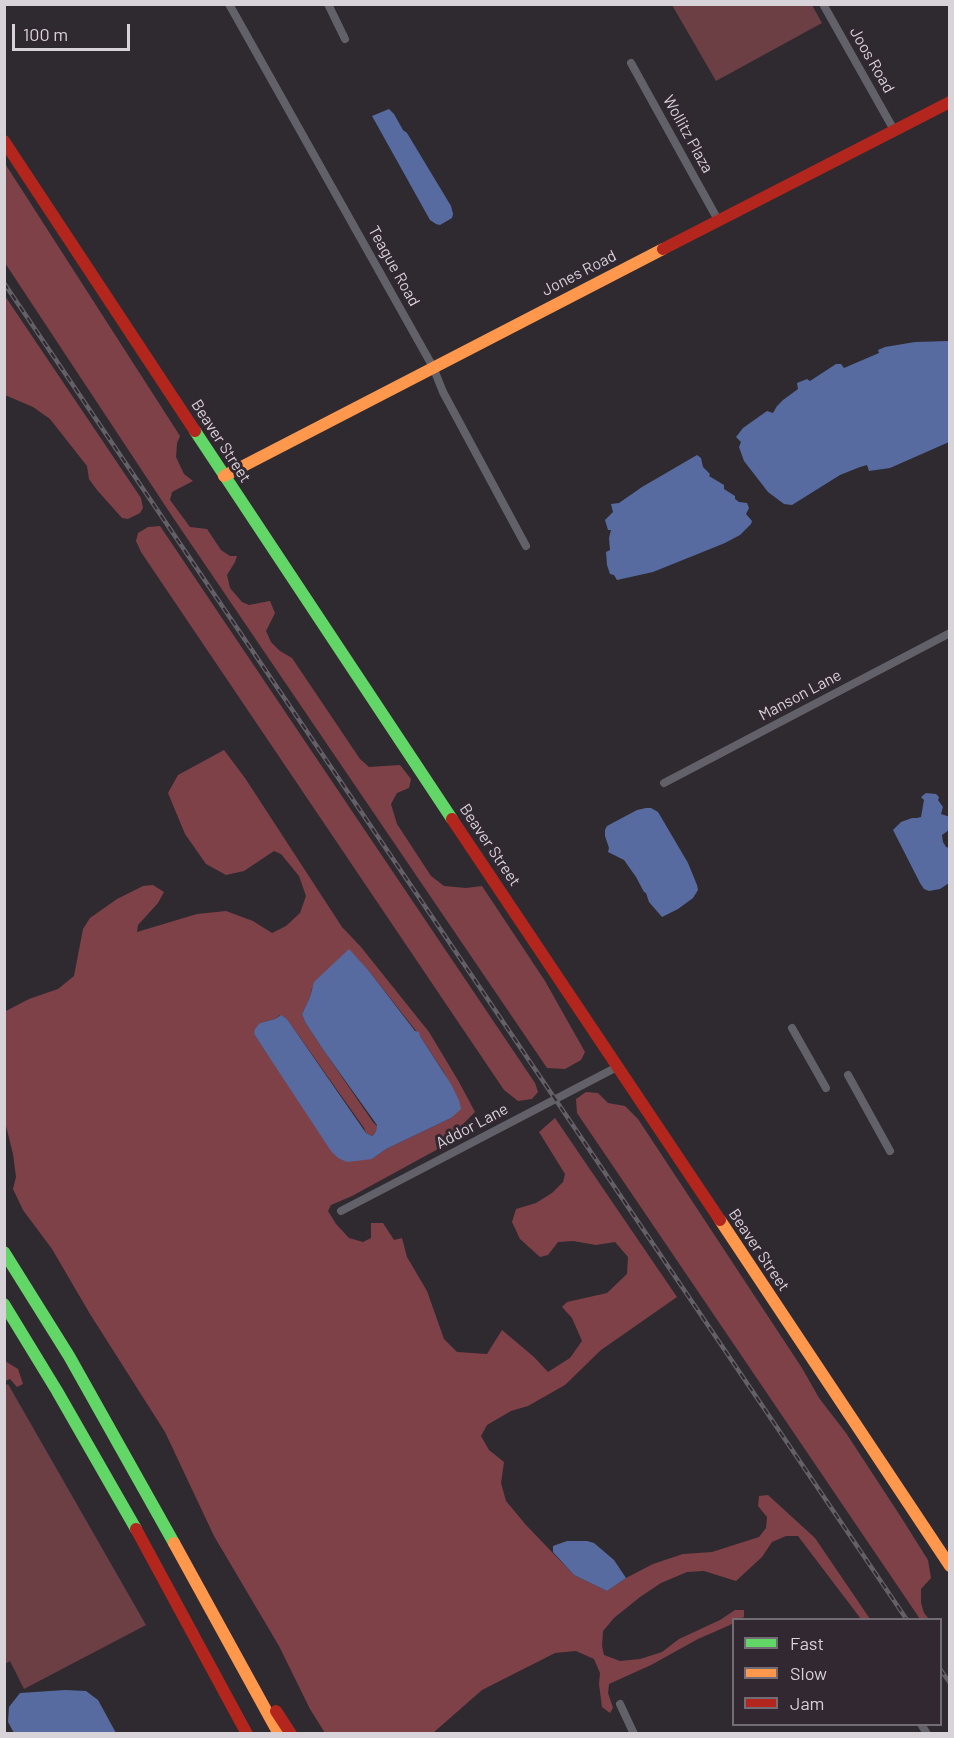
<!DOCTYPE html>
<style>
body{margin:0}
#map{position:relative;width:954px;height:1738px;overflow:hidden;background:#2f2a30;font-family:Barlow,sans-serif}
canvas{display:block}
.frame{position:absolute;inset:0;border:6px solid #d8d2d9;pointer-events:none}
.legend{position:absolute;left:732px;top:1618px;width:210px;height:108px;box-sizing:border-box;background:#312832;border:2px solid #746c75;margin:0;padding:8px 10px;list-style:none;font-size:18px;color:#d8d2d9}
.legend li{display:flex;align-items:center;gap:12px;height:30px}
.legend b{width:30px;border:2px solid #746c75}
.scale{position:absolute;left:12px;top:24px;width:118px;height:27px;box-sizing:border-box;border:3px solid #d8d2d9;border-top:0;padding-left:8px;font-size:18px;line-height:21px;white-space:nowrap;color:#d8d2d9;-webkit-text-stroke:4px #312832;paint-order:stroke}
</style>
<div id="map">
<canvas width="954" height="1738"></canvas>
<div class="frame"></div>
<ul class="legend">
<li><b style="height:8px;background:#63d668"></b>Fast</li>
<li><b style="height:8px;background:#ff974d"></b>Slow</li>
<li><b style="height:8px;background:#b3261e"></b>Jam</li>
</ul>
<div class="scale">100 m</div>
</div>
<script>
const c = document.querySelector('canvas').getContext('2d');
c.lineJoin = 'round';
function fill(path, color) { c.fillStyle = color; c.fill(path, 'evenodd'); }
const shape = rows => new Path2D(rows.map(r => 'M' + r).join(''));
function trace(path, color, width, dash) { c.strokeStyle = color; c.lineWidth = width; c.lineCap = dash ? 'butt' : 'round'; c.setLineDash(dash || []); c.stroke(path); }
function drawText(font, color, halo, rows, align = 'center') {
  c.font = font + ' Barlow,sans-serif'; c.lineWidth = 6; c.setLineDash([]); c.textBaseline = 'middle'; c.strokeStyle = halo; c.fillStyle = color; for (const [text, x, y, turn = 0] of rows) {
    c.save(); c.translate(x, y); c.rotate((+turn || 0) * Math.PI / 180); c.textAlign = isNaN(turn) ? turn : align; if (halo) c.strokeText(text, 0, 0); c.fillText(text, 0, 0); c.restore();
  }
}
fill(shape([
 [672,5,812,5,822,23,716,81],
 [8,1384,146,1625,24,1689,10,1661,5,1664,4,1386]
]), '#6b3f43');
fill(shape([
 [4,162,180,436,177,443,176,457,184,474,193,481,172,492,170,500,190,527,207,529,221,550,230,556,237,556,235,562,227,575,230,588,242,602,249,605,270,601,275,613,266,631,271,642,280,651,292,658,360,759,369,767,400,765,411,779,409,788,397,793,391,804,397,824,431,876,444,886,466,888,482,886,545,981,585,1052,581,1060,565,1069,547,1068,172,516,5,263],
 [5,296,141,498,143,508,140,513,128,519,122,518,97,490,89,479,87,466,50,419,33,407,5,395],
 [160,526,535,1083,538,1092,532,1099,518,1101,504,1090,141,552,136,541,138,533,148,527],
 [224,750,245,778,342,927,361,947,429,1032,459,1082,475,1112,461,1126,458,1133,449,1143,352,1196,331,1205,328,1211,336,1224,349,1238,363,1242,371,1238,371,1223,383,1223,394,1240,402,1238,407,1257,427,1291,444,1339,457,1352,487,1354,502,1330,534,1357,548,1372,570,1358,582,1341,572,1318,562,1307,567,1302,607,1293,627,1274,628,1257,615,1242,596,1245,573,1241,558,1242,548,1255,540,1257,520,1239,512,1222,516,1209,536,1203,552,1193,563,1182,565,1174,539,1132,555,1118,677,1297,601,1350,565,1385,528,1406,511,1411,487,1425,481,1436,489,1450,504,1462,501,1483,506,1501,526,1525,574,1575,607,1591,626,1578,653,1564,683,1554,712,1552,759,1537,766,1528,767,1517,758,1506,759,1496,768,1495,815,1538,870,1619,861,1619,798,1536,786,1536,772,1542,762,1557,736,1581,704,1571,687,1572,661,1583,640,1597,614,1618,603,1631,602,1646,604,1655,620,1661,640,1659,662,1652,679,1639,720,1620,735,1610,744,1610,744,1617,740,1619,734,1620,733,1623,730,1625,698,1639,651,1665,609,1684,608,1693,613,1708,610,1713,602,1707,599,1684,600,1673,594,1659,576,1651,555,1653,482,1690,433,1733,325,1733,310,1709,279,1646,214,1536,165,1432,90,1314,52,1249,23,1210,13,1189,16,1177,13,1154,5,1122,4,1012,29,999,58,989,74,976,83,929,90,918,117,899,143,886,153,885,164,892,158,903,138,925,137,932,197,914,226,911,253,921,272,933,286,926,300,913,306,896,299,876,281,854,274,851,244,871,226,875,206,864,185,834,168,793,178,775],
 [349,950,369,971,420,1036,443,1071,459,1100,451,1118,386,1149,372,1159,338,1158,254,1034,260,1023,275,1019,280,1015,287,1019,364,1128,366,1133,372,1136,376,1131,377,1126,373,1122,324,1051,305,1022,302,1014,310,997,312,988],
 [586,1092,598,1093,608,1103,625,1106,638,1119,802,1368,819,1398,846,1433,899,1514,928,1560,931,1578,921,1589,921,1603,924,1613,929,1619,920,1619,577,1113,576,1099],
 [5,1361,18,1369,23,1384,17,1387,10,1379,5,1381]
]), '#7f4148');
fill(shape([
 [389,109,394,114,403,130,407,133,451,206,453,214,452,218,440,225,436,224,430,220,372,116],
 [949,341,949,442,890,468,869,471,867,465,860,467,840,475,792,505,784,504,768,492,744,461,739,447,741,442,736,437,743,428,767,411,773,413,777,406,783,400,798,389,797,383,807,379,810,381,836,364,841,364,844,368,879,353,878,350,885,347,915,342],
 [697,455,701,458,703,467,710,474,709,476,724,485,724,489,735,496,735,499,739,502,747,503,749,508,746,514,752,521,751,524,740,535,725,543,653,572,617,580,614,575,610,574,607,565,606,552,610,550,609,538,611,530,608,530,605,520,613,512,611,504,619,503,642,487],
 [926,793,936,794,939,797,938,800,943,807,941,814,950,817,949,830,942,835,943,842,946,847,949,848,949,883,940,889,929,891,924,889,920,883,893,830,901,822,912,818,917,818,921,817,924,800,921,797],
 [646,808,651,808,658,812,688,863,697,885,698,890,693,898,678,909,662,917,649,902,646,893,644,892,636,877,624,860,608,852,609,848,605,836,605,830,607,826,637,810],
 [349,949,369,971,415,1031,419,1032,420,1036,451,1084,459,1100,461,1109,451,1118,386,1149,372,1159,347,1162,338,1158,331,1151,254,1034,255,1029,260,1023,275,1019,281,1015,287,1019,366,1133,372,1136,374,1134,376,1131,377,1125,324,1051,305,1022,302,1014,310,997,314,982],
 [567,1541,587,1541,594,1543,614,1560,626,1578,607,1591,574,1575,553,1552,553,1546],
 [65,1690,86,1691,98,1700,116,1733,14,1733,8,1722,9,1707,20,1693]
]), '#576ba1');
trace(shape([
 [229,4,433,367,443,392,526,546],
 [328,4,345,39],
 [823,4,894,130],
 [631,63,718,220],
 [664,783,950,633],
 [792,1028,826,1088],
 [848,1075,890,1151],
 [341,1211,617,1067],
 [620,1704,634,1734],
 [921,1724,927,1734]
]), '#626068', 8);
trace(shape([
 [195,431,452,819],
 [4,1252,69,1356,174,1543],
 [4,1304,57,1391,136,1529]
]), '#63d668', 12);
trace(shape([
 [224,476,663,249],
 [720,1220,950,1566],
 [174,1543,279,1734]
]), '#ff974d', 12);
trace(shape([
 [4,141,195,431],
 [663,249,950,102],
 [452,819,720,1220],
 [136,1529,247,1734],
 [276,1711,291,1734]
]), '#b3261e', 12);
const rail = shape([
 [4,283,907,1620],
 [940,1669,950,1683]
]);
trace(rail, '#646067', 4.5);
trace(rail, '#312832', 2, [7]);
drawText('16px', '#d8d2d9', '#312832', [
 ["Joos Road",872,60,60],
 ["Wollitz Plaza",688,134,61],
 ["Teague Road",394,266,61],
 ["Jones Road",579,273,-27],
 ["Beaver Street",221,441,57],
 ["Manson Lane",800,695,-28],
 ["Beaver Street",490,845,56],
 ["Addor Lane",472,1126,-28],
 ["Beaver Street",759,1250,56]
]);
</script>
